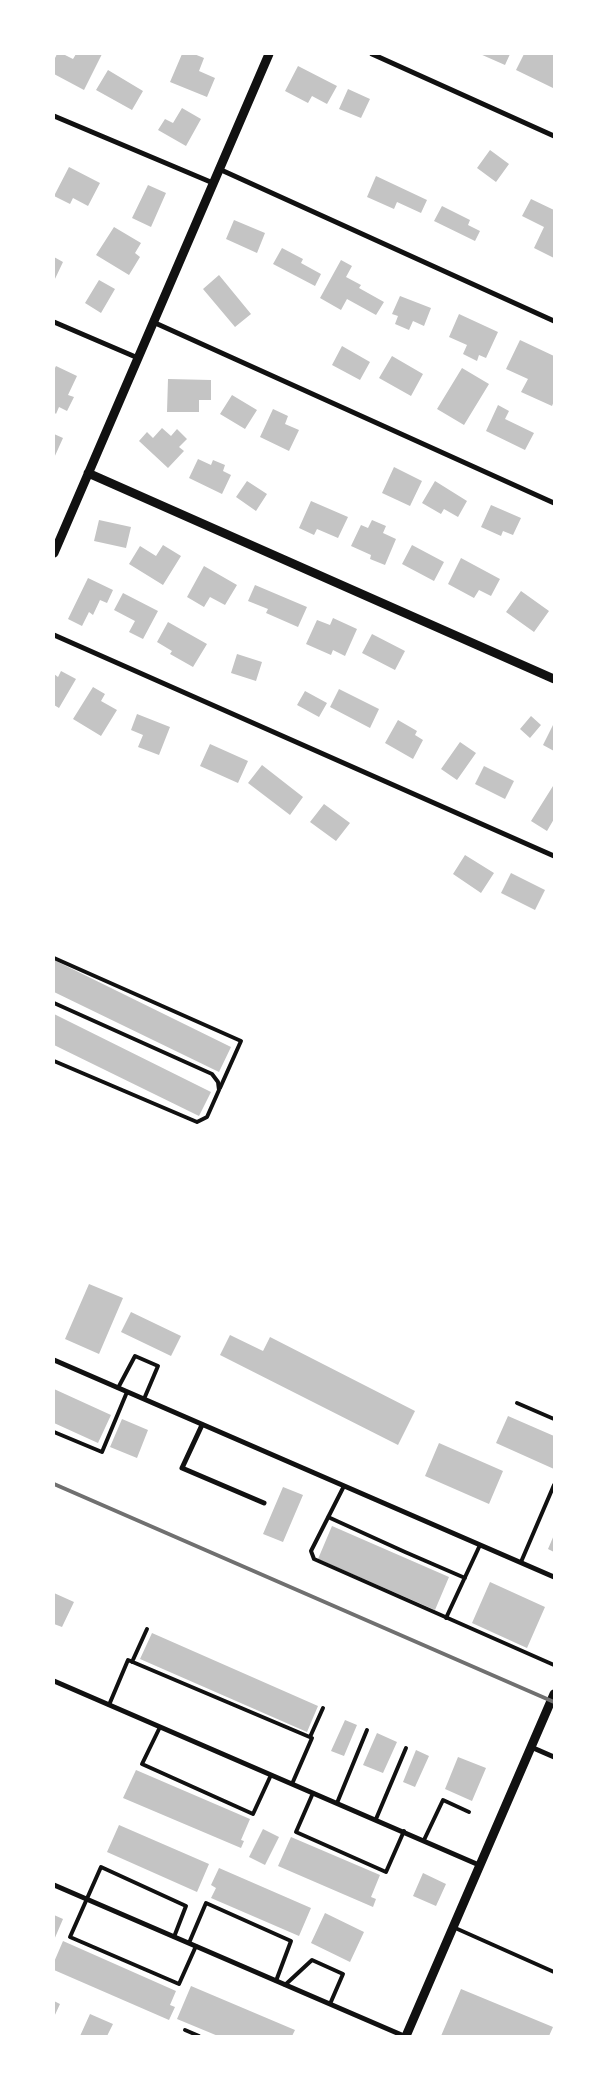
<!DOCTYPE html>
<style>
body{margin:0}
#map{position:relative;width:608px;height:2090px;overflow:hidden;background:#fff;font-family:Roboto,sans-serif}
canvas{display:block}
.frame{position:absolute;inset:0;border:55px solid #fff;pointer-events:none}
</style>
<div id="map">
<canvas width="608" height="2090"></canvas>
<div class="frame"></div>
</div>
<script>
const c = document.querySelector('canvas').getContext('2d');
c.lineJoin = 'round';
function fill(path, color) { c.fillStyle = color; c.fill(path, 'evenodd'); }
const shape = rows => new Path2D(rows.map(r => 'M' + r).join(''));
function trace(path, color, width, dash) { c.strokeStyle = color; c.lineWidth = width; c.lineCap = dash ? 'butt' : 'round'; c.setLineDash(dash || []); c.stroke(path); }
fill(shape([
 [57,54,63,54,73,59,76,54,102,54,84,90,54,74,54,60],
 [182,54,194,54,204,58,199,71,215,78,207,97,170,82],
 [480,54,510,54,505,65],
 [524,54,554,54,553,88,516,70],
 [298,66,337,86,327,104,312,96,308,103,285,91],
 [108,70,143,91,132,110,96,90],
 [348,89,370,99,361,118,339,109],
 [182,108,201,119,186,146,158,130,165,119,173,123],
 [490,150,509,164,496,182,477,168],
 [69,167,100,183,88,206,73,198,70,204,54,196],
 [376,176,427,200,421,213,397,202,394,209,367,197],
 [148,185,166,193,151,227,132,218],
 [531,199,554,210,554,258,534,248,544,227,522,216],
 [442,206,470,220,468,225,480,231,475,241,434,221],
 [234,220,265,233,257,253,226,239],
 [114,227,141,243,135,253,140,257,129,275,96,255],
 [282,248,303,259,301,263,321,274,315,286,273,264],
 [54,257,63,262,54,281],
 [341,260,352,266,346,277,361,285,359,288,384,302,376,315,347,299,341,310,320,298],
 [219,275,251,314,235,327,203,289],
 [99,280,115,289,101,313,85,303],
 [400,296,431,308,424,326,413,321,409,330,395,324,398,316,392,314],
 [459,314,498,332,486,358,479,355,477,361,463,354,467,345,449,337],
 [520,340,554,356,554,401,552,406,521,392,528,379,506,369],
 [342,346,370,362,360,380,332,365],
 [392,356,423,374,411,396,379,378],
 [56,366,77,376,68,395,74,397,67,411,59,407,56,414,54,412,54,370],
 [462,368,489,384,464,425,437,409],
 [168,379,211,380,211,400,199,400,199,412,167,412],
 [232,395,257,410,245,429,220,414],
 [498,405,509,411,505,419,534,433,525,450,486,431],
 [273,409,288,416,285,424,299,430,289,451,260,437],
 [162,428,171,436,177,429,187,439,179,447,184,451,168,468,139,441,147,432,153,438],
 [54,434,63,438,54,458],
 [198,459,211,465,213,460,225,465,223,471,231,475,222,494,189,478],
 [394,467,422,481,410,506,382,493],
 [247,481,267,494,256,511,236,497],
 [435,481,467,501,458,517,444,509,441,514,422,503],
 [311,501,348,517,338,538,317,529,314,535,299,528],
 [491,505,521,518,513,535,503,531,501,536,481,527],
 [99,520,131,527,126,548,94,541],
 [372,520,386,526,383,533,396,539,385,565,370,559,371,555,351,546,361,525,368,528],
 [163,545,181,556,163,585,129,564,140,546,156,556],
 [412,545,444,562,434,581,402,564],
 [461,558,500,579,491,596,479,590,474,598,448,584],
 [204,566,237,585,225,605,210,597,204,607,187,597],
 [88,578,113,590,107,603,100,600,93,615,89,612,82,626,68,619],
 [255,585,307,607,298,627,266,613,268,609,248,601],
 [521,591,549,611,534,632,506,612],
 [123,593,158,611,143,639,129,632,135,621,114,610],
 [333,618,357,629,345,656,333,650,331,655,306,644,317,620,330,625],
 [168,622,207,644,193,667,170,654,172,651,157,642],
 [372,634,405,651,395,670,362,653],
 [237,654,262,662,256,681,231,673],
 [61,671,76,679,59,708,54,705,54,674,58,677],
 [93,687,105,694,101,701,117,710,101,736,73,719],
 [339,689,379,709,370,728,330,707],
 [305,691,327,703,319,717,297,705],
 [137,714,170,727,159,755,138,747,143,735,131,730],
 [531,716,541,725,530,738,520,729],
 [398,720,417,731,415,735,423,740,413,759,385,743],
 [554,723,554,751,543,745],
 [460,742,476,753,457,780,441,769],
 [210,744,248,761,238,783,200,766],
 [262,765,303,797,290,815,248,783],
 [484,766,514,781,505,799,475,784],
 [553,786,554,787,554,819,547,831,531,821],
 [324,804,350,823,336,841,310,822],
 [465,855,494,873,481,893,453,874],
 [511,873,545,890,535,910,501,893],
 [54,960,231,1047,219,1072,54,992],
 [54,1014,211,1092,199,1116,54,1045],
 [89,1284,123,1298,99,1354,65,1339],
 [131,1312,181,1336,171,1356,121,1332],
 [230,1335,263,1351,270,1337,415,1411,398,1445,220,1355],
 [54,1389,111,1415,98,1443,54,1423],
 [508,1416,554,1436,554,1469,496,1443],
 [122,1419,148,1430,137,1458,110,1447],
 [439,1443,503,1471,489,1504,425,1476],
 [283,1487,303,1495,283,1542,263,1534],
 [332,1526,449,1577,435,1610,318,1559],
 [554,1535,554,1552,548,1549],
 [490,1582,545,1607,527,1648,472,1623],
 [54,1593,74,1602,62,1627,54,1624],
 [152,1633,318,1706,307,1732,140,1659],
 [345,1720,357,1725,344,1756,331,1751],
 [377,1733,397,1742,383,1773,363,1765],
 [416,1750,429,1756,415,1787,403,1782],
 [458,1757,486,1768,472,1801,445,1789],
 [136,1770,250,1819,241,1840,244,1841,241,1848,123,1798],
 [119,1825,209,1864,197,1892,107,1852],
 [263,1829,279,1837,265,1865,249,1857],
 [291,1837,380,1875,371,1897,376,1899,373,1907,278,1866],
 [219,1868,311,1908,299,1936,211,1898,216,1888,211,1885],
 [423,1873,446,1884,436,1906,413,1896],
 [325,1913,364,1932,350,1962,311,1943],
 [54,1915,63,1919,54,1940],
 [63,1941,176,1991,170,2005,175,2007,169,2020,54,1970,54,1962],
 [191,1986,295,2030,292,2036,218,2036,177,2019],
 [461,1989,553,2027,549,2036,441,2036],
 [54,2001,60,2004,54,2017],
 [90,2014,113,2024,107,2036,80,2036]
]), '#c4c4c4');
trace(shape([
 [54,958,241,1041,220,1088],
 [54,1003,212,1074,218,1082,219,1090,207,1117,197,1122,54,1061],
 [118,1388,135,1356,158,1366,144,1399],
 [517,1403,554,1419],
 [54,1432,102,1452,127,1392],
 [344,1486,311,1551,314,1559,554,1665],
 [328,1517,405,1552,465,1578],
 [521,1562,554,1485],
 [446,1618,480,1545],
 [132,1662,147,1629],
 [109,1705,128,1660,312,1738,292,1784],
 [160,1727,142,1764,253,1814,271,1775],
 [310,1737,323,1708],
 [313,1793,296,1832,386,1872,404,1831],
 [337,1803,367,1730],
 [376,1819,406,1748],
 [424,1840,443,1800,469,1812],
 [453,1927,554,1972],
 [174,1937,186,1906,101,1867,70,1937,179,1984,196,1946],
 [189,1943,206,1903,291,1941,276,1981],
 [285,1985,312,1960,343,1974,330,2004],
 [185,2030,199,2036]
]), '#111', 4);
trace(shape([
 [372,54,554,136],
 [54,116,213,183],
 [219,169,554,321],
 [54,322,138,358],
 [153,322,554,503],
 [54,635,554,856],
 [54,1360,554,1577],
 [202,1425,182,1468,264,1503],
 [54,1681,479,1865],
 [531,1747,554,1757],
 [54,1885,404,2036]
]), '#111', 5);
trace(shape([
 [88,473,554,679],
 [54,553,269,54],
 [406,2036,554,1694]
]), '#111', 9);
trace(shape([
 [54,1484,554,1702]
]), '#707070', 4);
</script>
